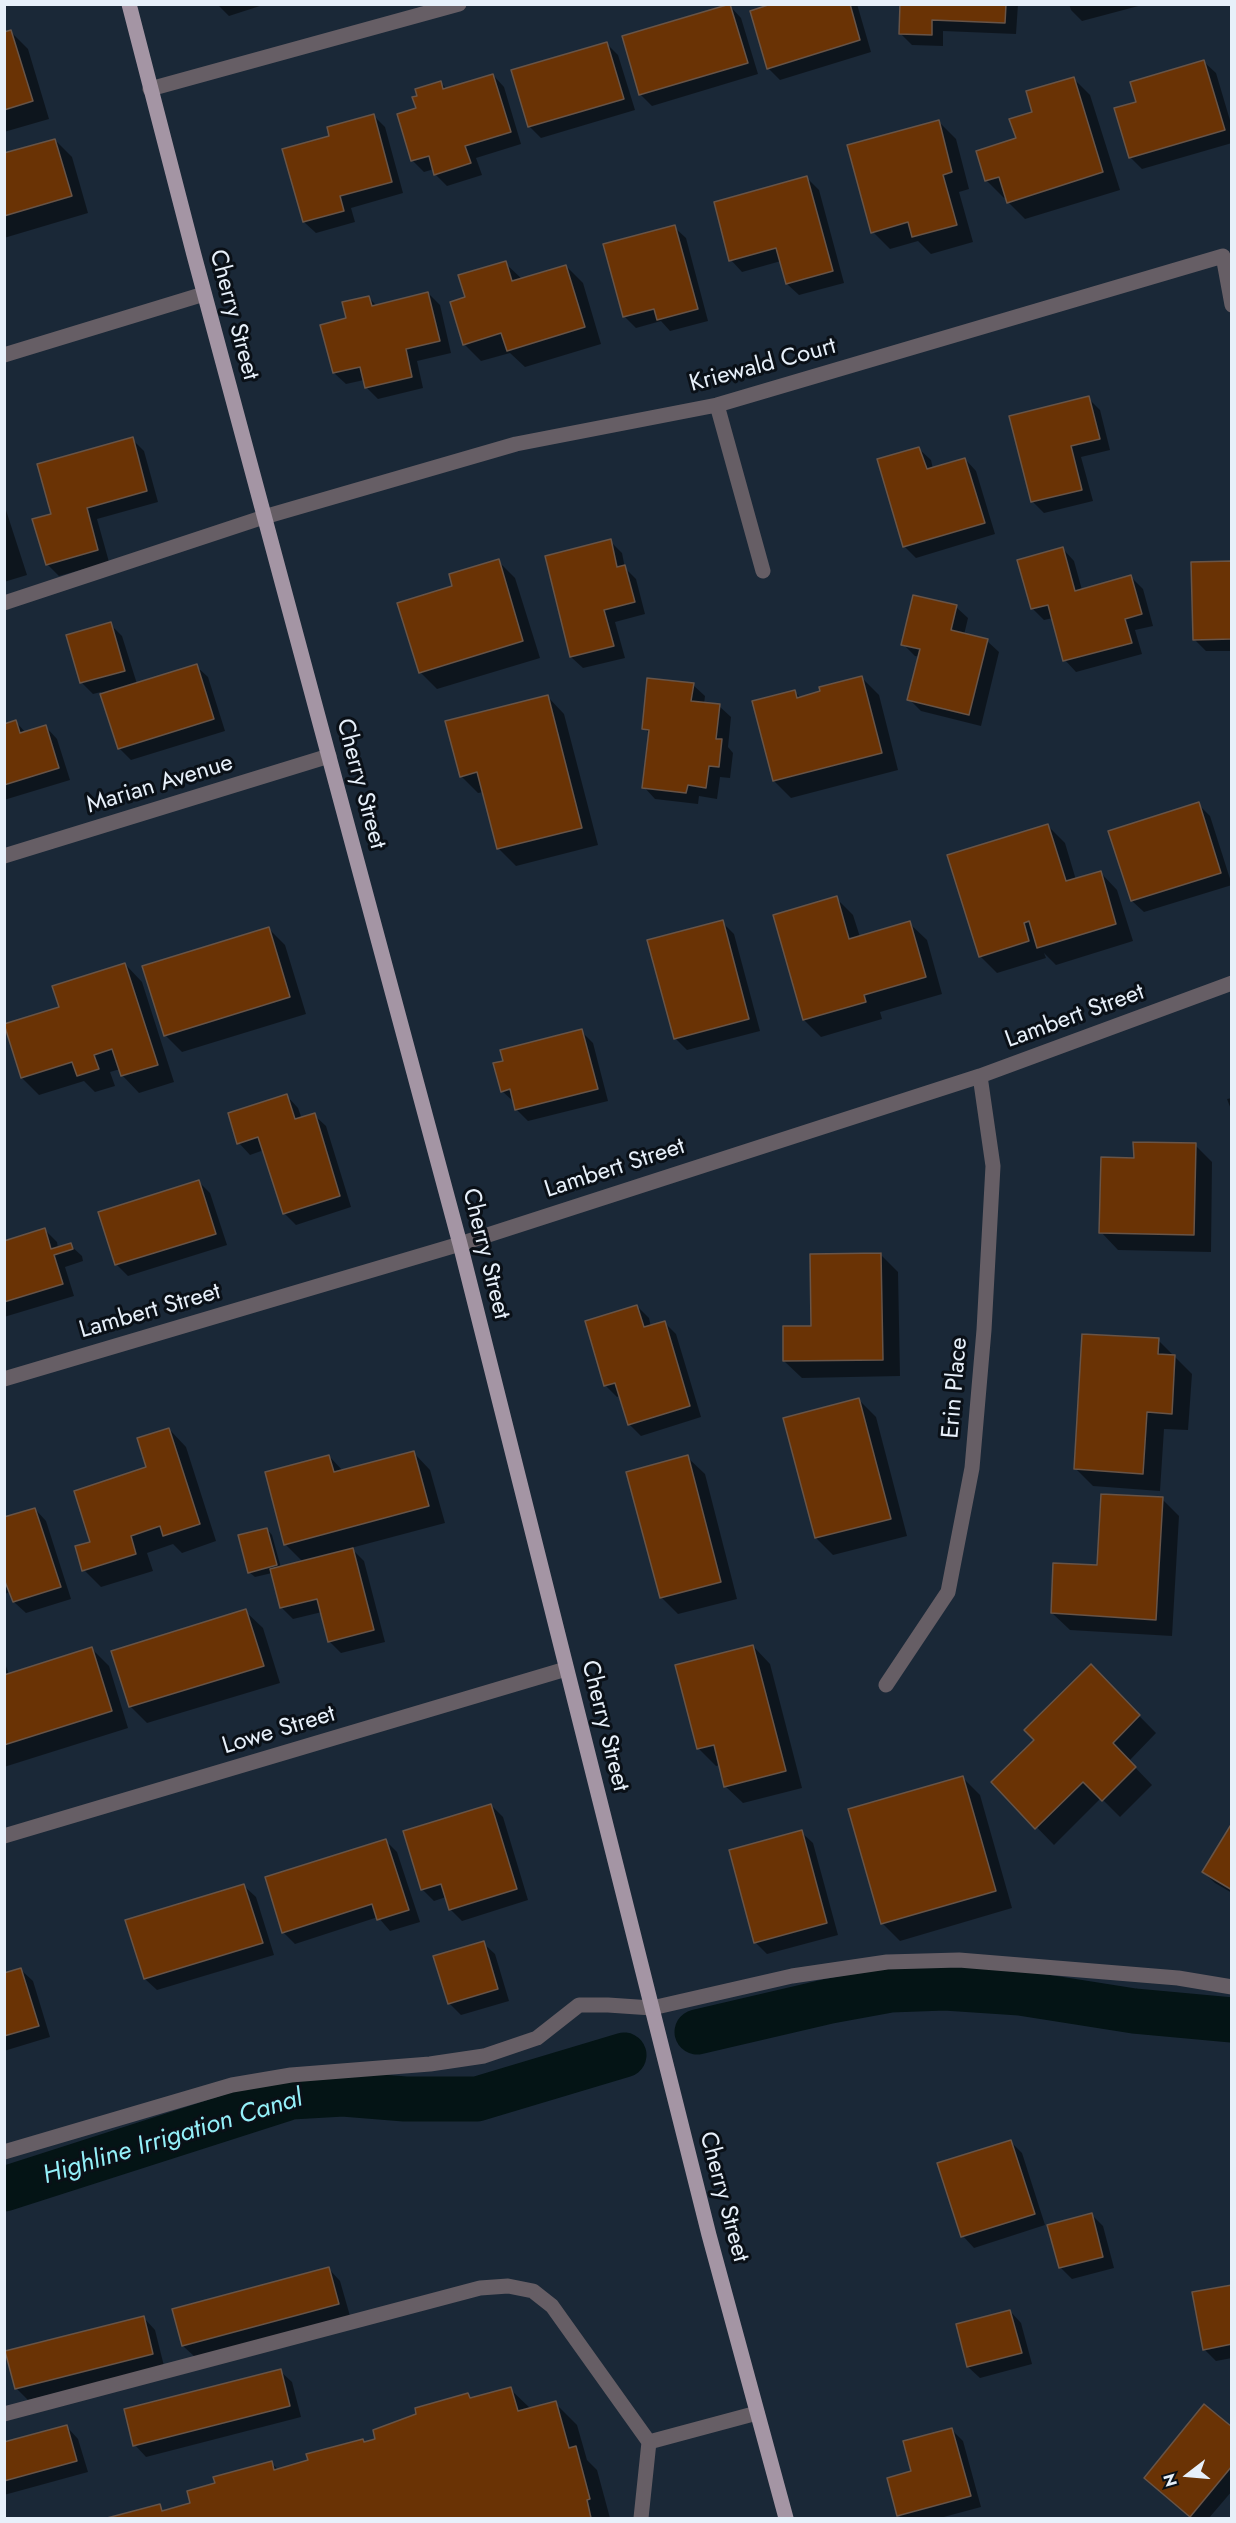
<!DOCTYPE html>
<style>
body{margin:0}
#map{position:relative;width:1236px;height:2523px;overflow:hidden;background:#1a2837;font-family:Jost,sans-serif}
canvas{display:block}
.frame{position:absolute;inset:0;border:6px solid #e7f0fa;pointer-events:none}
.north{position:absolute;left:1158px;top:2445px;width:60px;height:60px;-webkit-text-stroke:4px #0a1017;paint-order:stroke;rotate:254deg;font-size:16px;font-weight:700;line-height:24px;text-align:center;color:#e7f0fa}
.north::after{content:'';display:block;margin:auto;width:21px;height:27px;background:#e7f0fa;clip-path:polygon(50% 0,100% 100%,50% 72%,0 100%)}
</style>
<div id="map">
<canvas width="1236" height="2523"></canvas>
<div class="frame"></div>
<div class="north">N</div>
</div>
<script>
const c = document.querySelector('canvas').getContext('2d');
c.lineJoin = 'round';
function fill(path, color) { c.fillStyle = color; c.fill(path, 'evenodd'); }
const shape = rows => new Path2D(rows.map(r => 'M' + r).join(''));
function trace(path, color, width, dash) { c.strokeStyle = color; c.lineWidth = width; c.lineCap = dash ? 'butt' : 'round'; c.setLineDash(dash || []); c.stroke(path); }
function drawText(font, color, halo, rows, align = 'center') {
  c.font = font + ' Jost,sans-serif'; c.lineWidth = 6; c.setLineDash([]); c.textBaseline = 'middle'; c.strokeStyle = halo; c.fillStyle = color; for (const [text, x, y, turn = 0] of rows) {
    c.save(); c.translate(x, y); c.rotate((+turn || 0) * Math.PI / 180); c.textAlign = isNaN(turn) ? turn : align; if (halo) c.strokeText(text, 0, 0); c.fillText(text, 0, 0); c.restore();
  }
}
fill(shape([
 [217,4,266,4,229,16],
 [776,4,857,4,871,52,780,80,768,68],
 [901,4,1018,4,1016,34,943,31,943,46,912,45,900,33],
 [1069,4,1146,4,1082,21,1071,10],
 [730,6,741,18,758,74,652,106,640,94],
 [11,32,28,49,49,119,4,132,4,34],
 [606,43,618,55,635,110,541,138,529,126],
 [1204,62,1216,73,1232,127,1232,143,1142,169,1130,157],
 [493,75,504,87,521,144,476,158,482,175,447,186,435,174,434,169,424,172,412,160,417,109,441,83,447,89],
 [1073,78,1090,95,1120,190,1025,219,1008,202,1007,197,1004,198,987,181,1034,113],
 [373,115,385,127,403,193,351,208,355,222,316,233,304,222,331,137],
 [938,121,956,139,969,189,959,192,973,242,931,254,918,241,890,249,873,232],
 [55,140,72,157,88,213,4,238,4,155],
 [807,178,819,190,844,283,799,295,787,284,781,261,742,272,731,260],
 [674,227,686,238,708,321,670,331,661,321,636,328,624,316],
 [505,263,523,280,566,266,583,283,601,344,525,367,510,353,481,361,464,344,466,298],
 [428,293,440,305,451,353,417,361,423,388,378,399,366,387,364,380,346,384,334,373,347,319,368,297,377,306],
 [1088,398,1100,410,1110,450,1081,457,1093,501,1044,513,1032,501],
 [132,439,144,451,158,502,97,519,109,562,59,576,47,564,53,515],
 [919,449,931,460,933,469,965,459,976,471,995,534,916,558,905,547,879,460],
 [4,504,27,575,4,582],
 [610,541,622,553,625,568,636,579,645,614,615,622,625,658,583,668,571,657],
 [1063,549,1074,561,1082,590,1131,577,1143,589,1153,626,1135,630,1142,654,1076,672,1065,660,1053,618,1044,620,1032,608],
 [498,561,515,578,540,658,437,689,420,672,454,587],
 [1232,562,1232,651,1206,651,1194,639],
 [956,607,968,618,964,635,987,641,999,652,981,726,921,711,909,699,920,657,915,656,903,644],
 [110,624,122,636,137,684,196,666,208,677,225,731,131,760,119,748,101,692,93,694,82,683,68,636],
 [862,678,879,695,898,770,791,798,774,781,795,692,801,698],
 [693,685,705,696,704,704,719,706,731,717,728,747,733,753,730,778,720,777,717,799,699,796,698,804,655,799,644,787,650,734,644,728],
 [547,696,564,714,598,845,516,866,499,849,484,792,478,793,461,776],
 [16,722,26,733,46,727,57,739,70,780,4,800,4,726],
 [1198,804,1210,816,1232,885,1144,912,1132,901,1110,832],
 [1048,826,1065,843,1076,880,1100,872,1117,890,1133,941,1056,965,1044,953,1046,958,997,973,980,956],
 [836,898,853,915,860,937,909,923,927,940,942,994,880,1012,882,1019,821,1037,804,1020,775,916],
 [722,922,734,934,760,1031,687,1050,675,1038],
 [268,928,285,945,306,1014,182,1052,165,1035],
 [125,964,142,982,174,1082,139,1093,122,1075,120,1069,110,1072,115,1086,95,1092,84,1081,39,1095,22,1078,6,1025,61,1008],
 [581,1031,593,1043,608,1101,528,1121,517,1110,515,1103,502,1091],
 [287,1096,298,1108,302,1119,314,1115,326,1126,351,1207,296,1225,284,1213,264,1150,250,1155,239,1143],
 [1232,1098,1232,1112,1227,1099],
 [1195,1145,1212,1162,1211,1252,1118,1250,1101,1232,1135,1159],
 [199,1182,210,1193,227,1245,128,1276,116,1264],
 [45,1230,57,1242,58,1248,70,1245,82,1256,83,1261,65,1267,74,1296,4,1317,4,1242],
 [881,1255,898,1272,900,1376,802,1378,784,1361],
 [637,1306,649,1318,651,1327,664,1322,676,1334,701,1417,641,1436,629,1424,620,1396,617,1397,605,1385],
 [1158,1340,1192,1374,1188,1430,1164,1429,1160,1491,1093,1486,1076,1469],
 [859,1400,876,1417,907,1536,833,1555,816,1538],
 [169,1429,186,1447,216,1541,182,1553,173,1544,147,1553,153,1571,101,1587,84,1570,91,1543,148,1468],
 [413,1452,430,1470,445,1523,351,1548,364,1561,385,1642,341,1653,329,1641,322,1612,293,1619,281,1607,272,1573,255,1577,249,1572,267,1529,272,1535,281,1568,303,1562,285,1544,329,1456,343,1471],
 [687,1457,705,1474,737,1599,678,1614,661,1597],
 [1162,1499,1179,1516,1172,1636,1070,1630,1052,1613],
 [35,1509,46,1521,71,1599,26,1613,14,1602,11,1592,4,1594,4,1519],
 [245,1611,263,1628,280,1683,147,1723,130,1706],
 [753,1646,770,1664,802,1788,743,1803,725,1786,720,1765,716,1766,698,1748],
 [91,1648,109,1666,128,1728,4,1767,4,1660,9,1675],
 [1091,1667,1156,1733,1129,1761,1152,1785,1120,1817,1101,1798,1054,1845,993,1782,1036,1740],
 [963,1778,980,1795,1012,1908,900,1941,882,1923],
 [491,1805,503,1817,528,1900,462,1921,450,1909,446,1897,434,1901,422,1889],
 [1232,1826,1232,1893,1215,1883,1203,1872],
 [801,1832,813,1843,838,1935,767,1954,755,1942],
 [385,1840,397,1852,420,1922,390,1931,378,1917,295,1944,283,1932],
 [244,1886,256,1897,274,1955,157,1990,145,1979],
 [483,1943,495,1954,509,2001,461,2015,449,2003],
 [21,1970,33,1981,50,2037,4,2051,4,1975],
 [1010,2141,1022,2153,1045,2225,974,2248,963,2236],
 [1091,2214,1103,2226,1114,2268,1072,2279,1060,2267],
 [329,2269,340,2281,350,2316,195,2357,183,2346],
 [1232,2286,1232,2358,1216,2361,1204,2349],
 [1010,2311,1021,2323,1032,2364,980,2378,968,2367],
 [144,2318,155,2330,164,2366,28,2400,16,2388],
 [280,2371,292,2382,301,2417,146,2457,135,2445],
 [510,2389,531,2409,555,2403,577,2425,587,2460,597,2470,610,2518,113,2518,159,2506,165,2512,192,2504,217,2484,271,2463,279,2470,310,2461,363,2440,365,2443,377,2440,468,2395,472,2399],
 [67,2427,78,2439,88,2472,4,2495,4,2444],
 [951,2429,963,2441,981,2507,940,2518,902,2518,898,2515,913,2472],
 [1232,2429,1232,2491,1209,2518,1192,2518,1146,2478]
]), '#0007');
trace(shape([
 [697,2032,830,2001,890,1990,945,1988,1020,1993,1134,2011,1232,2020],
 [4,2189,291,2097,343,2094,405,2099,477,2099,624,2055]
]), '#041415', 45);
const building = shape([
 [730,4,748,63,639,95,622,36,730,4],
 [771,4,850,4,860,40,767,69,750,11,771,4],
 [900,4,1006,4,1005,23,932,20,932,35,899,34,900,4],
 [11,30,33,101,4,110,4,32,11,30],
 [607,42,624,99,528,127,511,70,607,42],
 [1204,60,1225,130,1129,158,1114,108,1136,102,1130,82,1204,60],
 [493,74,511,132,465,146,471,163,434,175,429,156,411,161,397,114,416,108,412,97,417,96,415,89,441,81,443,89,493,74],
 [1074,77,1103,172,1007,203,999,177,985,181,976,151,1016,138,1009,119,1032,112,1026,91,1074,77],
 [374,114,392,182,340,196,344,211,303,222,282,149,329,136,327,127,374,114],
 [939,120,952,172,943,175,957,225,912,237,908,222,871,233,847,145,939,120],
 [55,139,72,196,4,216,4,153,55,139],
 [807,176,833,271,786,284,776,248,729,261,714,202,807,176],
 [675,225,698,309,657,320,654,309,623,317,603,244,675,225],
 [506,261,512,281,566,265,585,327,507,351,501,333,463,345,450,302,465,297,458,275,506,261],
 [428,292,440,341,406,349,412,377,365,388,360,367,333,373,320,325,346,318,342,302,369,296,372,306,428,292],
 [1089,396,1100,439,1071,446,1082,490,1031,502,1009,416,1089,396],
 [133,437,147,491,87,508,98,550,46,565,32,519,51,514,37,464,133,437],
 [919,447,927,469,965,458,985,523,903,547,877,459,919,447],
 [611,539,617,567,625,565,635,602,604,610,614,646,570,657,545,556,611,539],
 [1063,547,1075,591,1131,575,1142,614,1125,619,1132,643,1063,661,1048,605,1031,609,1017,560,1063,547],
 [499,559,523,641,419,673,397,603,452,586,449,574,499,559],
 [1232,561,1232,639,1193,640,1191,562,1232,561],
 [913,595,957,605,951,630,988,639,969,715,907,700,920,649,901,645,913,595],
 [111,622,125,671,80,683,66,635,111,622],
 [197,664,214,719,118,749,100,694,197,664],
 [862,676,882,753,773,781,752,701,795,690,797,698,820,691,819,687,862,676],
 [647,678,694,683,691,701,720,704,716,739,722,739,719,767,709,766,706,788,688,785,686,793,642,788,649,730,642,729,647,678],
 [548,695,582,828,497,849,477,772,460,777,445,721,548,695],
 [16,720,20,733,46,725,59,768,4,785,4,724,16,720],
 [1199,802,1221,873,1131,901,1108,831,1199,802],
 [1048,824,1066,881,1101,871,1116,924,1037,948,1029,921,1024,923,1029,941,979,957,947,855,1048,824],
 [837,896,849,939,910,921,926,977,864,995,866,1002,803,1020,773,915,837,896],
 [723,920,749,1019,674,1039,647,940,723,920],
 [269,927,290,997,164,1036,142,966,269,927],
 [125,963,158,1065,121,1076,112,1049,94,1055,99,1069,77,1076,72,1062,21,1078,4,1024,59,1007,52,986,125,963],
 [582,1029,598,1089,515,1110,510,1089,501,1092,493,1063,503,1061,500,1050,582,1029],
 [287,1094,295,1119,315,1113,340,1196,283,1214,258,1137,237,1144,228,1113,287,1094],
 [1133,1142,1196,1143,1194,1235,1099,1233,1101,1157,1134,1158,1133,1142],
 [199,1180,216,1234,115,1265,98,1212,199,1180],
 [45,1228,51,1249,71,1243,73,1249,54,1255,63,1284,4,1302,4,1241,45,1228],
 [881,1253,883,1360,783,1361,783,1326,811,1326,810,1254,881,1253],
 [637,1305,644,1327,665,1321,690,1406,628,1425,615,1383,604,1386,585,1321,637,1305],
 [1082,1334,1159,1338,1158,1354,1175,1355,1172,1414,1147,1412,1143,1474,1074,1469,1082,1334],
 [859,1398,891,1519,815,1538,783,1418,859,1398],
 [169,1428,200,1524,163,1536,160,1526,131,1536,136,1554,82,1571,75,1546,90,1542,74,1491,146,1467,137,1438,169,1428],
 [414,1451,429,1506,284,1545,265,1472,329,1455,334,1472,414,1451],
 [688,1455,721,1582,660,1598,626,1472,688,1455],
 [1101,1494,1163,1497,1156,1620,1051,1613,1053,1563,1097,1565,1101,1494],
 [35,1508,61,1587,13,1602,4,1579,4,1517,35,1508],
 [267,1528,277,1565,248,1573,238,1535,267,1528],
 [353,1548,374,1630,328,1642,317,1599,280,1608,270,1569,353,1548],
 [246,1609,264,1666,129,1707,111,1651,246,1609],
 [753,1645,786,1771,724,1787,714,1745,697,1749,675,1665,753,1645],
 [92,1647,112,1711,4,1745,4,1675,92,1647],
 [1091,1664,1140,1715,1113,1743,1136,1767,1102,1801,1083,1782,1035,1829,991,1782,1034,1740,1024,1730,1091,1664],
 [963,1776,996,1891,881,1924,848,1809,963,1776],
 [491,1804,517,1889,449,1910,441,1884,421,1890,403,1831,491,1804],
 [1232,1823,1232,1890,1202,1872,1232,1823],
 [802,1830,827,1923,754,1943,729,1850,802,1830],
 [386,1839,409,1910,377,1920,372,1904,282,1933,265,1877,386,1839],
 [244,1884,263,1943,144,1979,125,1920,244,1884],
 [484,1941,498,1989,448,2004,433,1956,484,1941],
 [21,1968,39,2026,4,2036,4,1973,21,1968],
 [1011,2140,1035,2214,961,2237,937,2163,1011,2140],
 [1092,2213,1103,2257,1059,2268,1047,2225,1092,2213],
 [329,2267,339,2304,182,2346,172,2309,329,2267],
 [1232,2285,1232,2344,1203,2350,1192,2292,1232,2285],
 [1010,2310,1022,2353,967,2367,956,2324,1010,2310],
 [144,2316,153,2354,15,2389,5,2351,144,2316],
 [281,2369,290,2406,133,2446,124,2409,281,2369],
 [511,2387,518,2411,556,2401,569,2448,576,2446,590,2499,587,2500,591,2518,107,2518,160,2504,162,2511,190,2503,187,2491,215,2483,213,2477,272,2461,274,2470,308,2460,306,2454,363,2439,364,2442,375,2439,373,2430,416,2414,415,2408,468,2393,470,2398,511,2387],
 [1204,2404,1232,2427,1232,2466,1190,2517,1144,2478,1204,2404],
 [67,2425,77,2461,4,2481,4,2442,67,2425],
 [952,2428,971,2496,897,2516,887,2478,911,2471,903,2441,952,2428]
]);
fill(building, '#6a3305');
trace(building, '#685447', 1.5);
trace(shape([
 [150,89,459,4],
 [4,355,204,294],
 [717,405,763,571],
 [4,603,264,517,516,444,717,405,1223,256,1232,305],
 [4,856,329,756],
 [4,1379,460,1244,980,1076,1232,983],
 [886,1685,948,1592,972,1468,984,1330,993,1166,980,1076],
 [4,1836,566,1669],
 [4,2152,232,2085,291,2075,430,2064,484,2056,537,2038,579,2005,608,2005,652,2008,792,1976,887,1962,959,1960,1178,1978,1232,1987],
 [4,2414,480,2288,508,2286,533,2291,552,2306,649,2442,641,2518],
 [649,2442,757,2413]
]), '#665e65', 15);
trace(shape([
 [129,4,194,255,460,1244,709,2235,786,2518]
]), '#a495a4', 15);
drawText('24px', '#e7f0fa', '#0a1017', [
 ["Cherry Street",233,315,75],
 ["Kriewald Court",763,366,-15],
 ["Cherry Street",360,784,75],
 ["Marian Avenue",160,785,-17],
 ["Lambert Street",1075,1017,-20],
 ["Lambert Street",615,1169,-18],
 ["Cherry Street",485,1254,76],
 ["Lambert Street",150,1312,-16],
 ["Erin Place",956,1388,-85],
 ["Cherry Street",604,1726,76],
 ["Lowe Street",279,1731,-17],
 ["Cherry Street",723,2197,75]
]);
drawText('italic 26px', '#94f0f9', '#0a1017', [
 ["Highline Irrigation Canal",173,2138,-17]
]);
</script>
